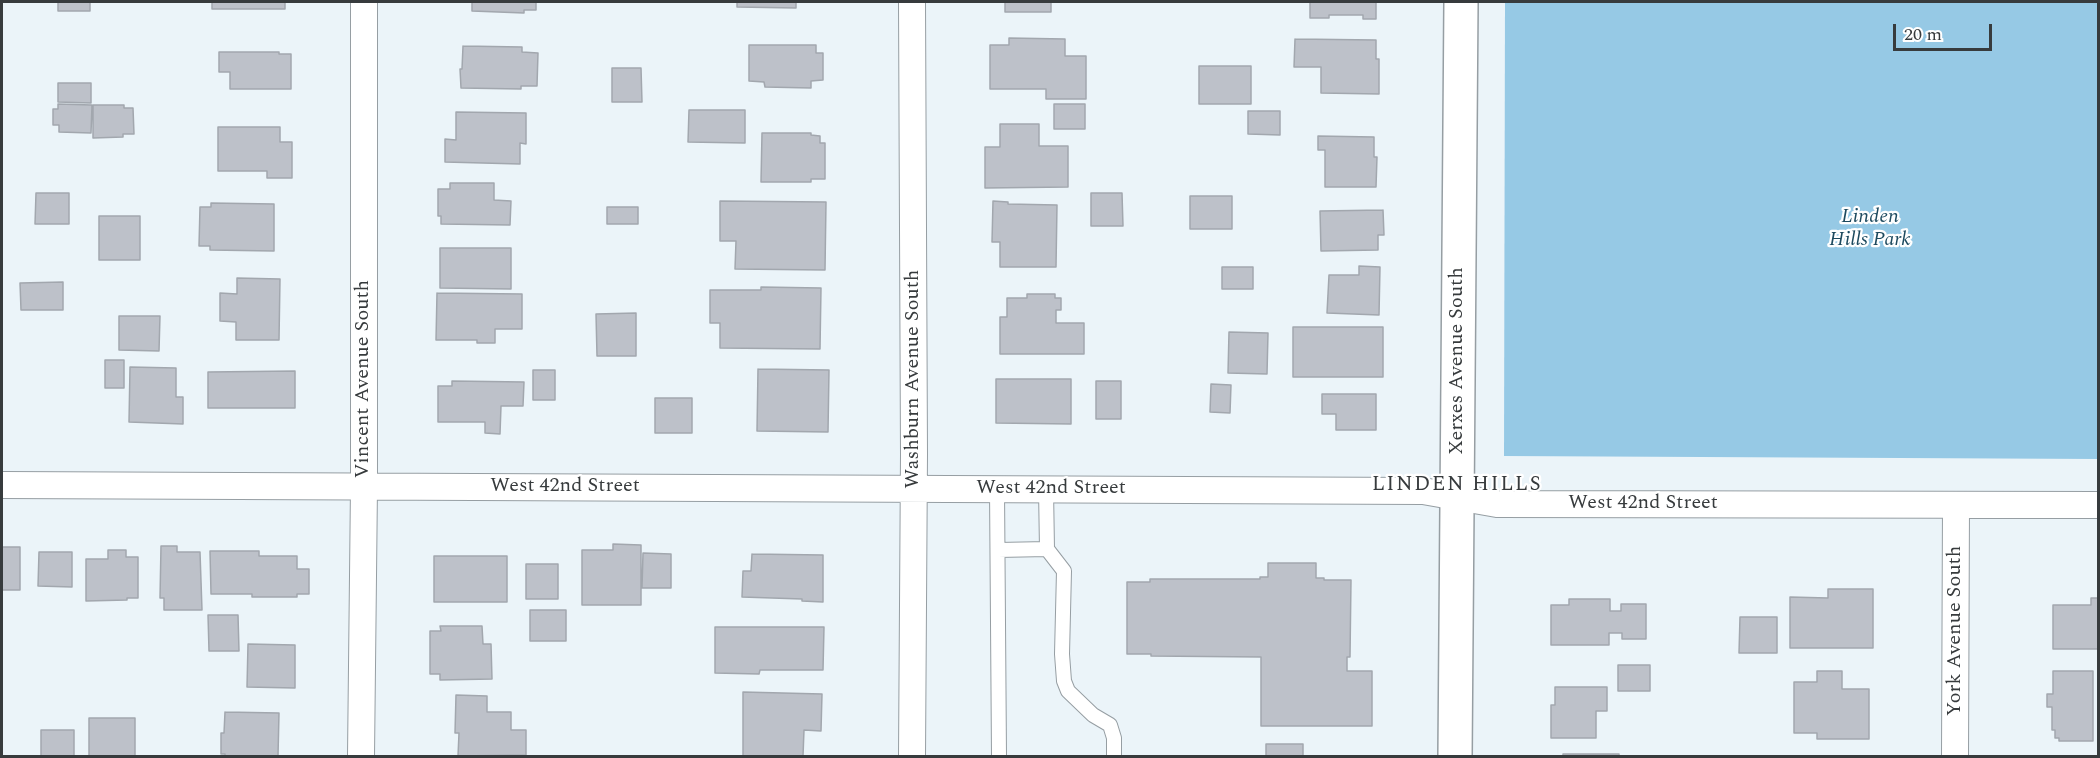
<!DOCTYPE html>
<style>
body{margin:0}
#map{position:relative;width:2100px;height:758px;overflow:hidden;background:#ebf4f9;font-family:Spectral,serif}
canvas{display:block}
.frame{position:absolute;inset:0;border:3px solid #373b3d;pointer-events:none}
.scale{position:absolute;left:1893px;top:24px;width:99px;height:27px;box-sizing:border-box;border:3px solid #373b3d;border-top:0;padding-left:8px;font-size:18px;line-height:21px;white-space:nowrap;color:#373b3d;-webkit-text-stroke:4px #fff;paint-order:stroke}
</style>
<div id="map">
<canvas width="2100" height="758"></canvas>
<div class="frame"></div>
<div class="scale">20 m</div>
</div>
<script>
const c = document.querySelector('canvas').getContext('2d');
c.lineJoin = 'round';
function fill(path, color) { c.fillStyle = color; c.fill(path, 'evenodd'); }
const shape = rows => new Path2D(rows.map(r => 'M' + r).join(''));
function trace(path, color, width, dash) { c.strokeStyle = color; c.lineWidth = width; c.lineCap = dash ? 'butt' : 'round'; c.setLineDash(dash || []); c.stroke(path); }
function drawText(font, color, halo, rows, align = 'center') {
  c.font = font + ' Spectral,serif'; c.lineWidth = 4.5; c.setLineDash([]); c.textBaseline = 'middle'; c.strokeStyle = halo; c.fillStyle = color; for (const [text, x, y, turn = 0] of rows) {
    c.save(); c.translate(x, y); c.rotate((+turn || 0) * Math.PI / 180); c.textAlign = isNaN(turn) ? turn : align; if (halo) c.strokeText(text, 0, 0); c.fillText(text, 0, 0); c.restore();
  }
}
fill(shape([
 [1505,2,2098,2,2098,459,1504,456]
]), '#96c9e5');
const building = shape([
 [58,2,90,2,90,11,58,11,58,2],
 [212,2,285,2,285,9,212,9,212,2],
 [472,2,536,2,536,10,524,10,524,13,472,11,472,2],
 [737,2,796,2,796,8,737,7,737,2],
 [1005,2,1051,2,1051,12,1005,12,1005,2],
 [1310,2,1376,2,1376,19,1363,19,1363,15,1329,15,1329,18,1310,18,1310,2],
 [1009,38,1065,39,1065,56,1086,56,1086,99,1046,99,1046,89,990,89,990,45,1009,45,1009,38],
 [1295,39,1376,40,1376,59,1379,59,1379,94,1321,93,1321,67,1294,67,1295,39],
 [749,45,816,45,816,53,823,53,823,80,811,81,811,88,765,87,764,82,749,81,749,45],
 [463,46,522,47,522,52,538,53,537,86,521,86,521,89,461,88,460,69,462,69,463,46],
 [219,52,279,52,279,54,291,54,291,89,230,89,230,72,219,72,219,52],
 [1199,66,1251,66,1251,104,1199,104,1199,66],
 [612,68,641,68,642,102,612,102,612,68],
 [58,83,91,83,91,103,58,102,58,83],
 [58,104,92,105,91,133,59,132,59,125,53,125,53,109,58,109,58,104],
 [1054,104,1085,104,1085,129,1054,129,1054,104],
 [93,105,124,105,124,108,133,108,134,134,123,134,123,137,93,138,93,105],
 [689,110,745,110,745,143,688,142,689,110],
 [1248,111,1280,111,1280,135,1248,134,1248,111],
 [456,112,526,113,526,144,520,143,520,164,445,162,445,139,456,140,456,112],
 [1000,124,1039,124,1039,146,1068,146,1068,187,985,188,985,147,1000,147,1000,124],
 [218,127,280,127,280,142,292,142,292,178,267,178,267,171,218,171,218,127],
 [762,133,811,133,811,135,820,136,820,143,825,143,825,179,811,179,811,182,761,182,762,133],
 [1318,136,1374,137,1374,157,1377,157,1376,187,1325,187,1325,150,1318,150,1318,136],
 [450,183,494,183,494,200,511,201,510,225,441,224,441,216,438,216,438,189,450,189,450,183],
 [36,193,69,193,69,224,35,224,36,193],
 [1091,193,1122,193,1123,226,1091,226,1091,193],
 [1190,196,1232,196,1232,229,1190,229,1190,196],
 [720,201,826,202,825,270,735,269,736,241,720,241,720,201],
 [993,201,1008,202,1008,204,1057,205,1056,267,1000,267,1000,242,992,242,993,201],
 [211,203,274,204,274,251,210,250,210,246,199,246,200,207,211,207,211,203],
 [607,207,638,207,638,224,607,224,607,207],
 [1383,210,1384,235,1378,235,1378,250,1321,251,1320,211,1383,210],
 [99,216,140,216,140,260,99,260,99,216],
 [440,248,511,248,511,289,440,288,440,248],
 [1359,266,1380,267,1379,315,1327,313,1329,275,1359,275,1359,266],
 [1222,267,1253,267,1253,289,1222,289,1222,267],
 [237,278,280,279,279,340,236,340,236,322,220,321,220,293,237,294,237,278],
 [63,282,63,310,21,310,20,283,63,282],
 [761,287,821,288,820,349,720,348,720,323,710,323,710,290,761,290,761,287],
 [437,293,522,294,522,329,495,329,495,343,477,343,477,340,436,340,437,293],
 [1027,294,1055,294,1055,298,1061,298,1061,310,1056,310,1056,323,1084,323,1084,354,1000,354,1000,317,1007,317,1007,298,1027,298,1027,294],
 [636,313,636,356,597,356,596,314,636,313],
 [119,316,160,316,159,351,119,350,119,316],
 [1293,327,1383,327,1383,377,1293,377,1293,327],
 [1229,332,1268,333,1267,374,1228,373,1229,332],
 [105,360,124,360,124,388,105,388,105,360],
 [130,367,176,368,176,397,183,397,183,424,129,422,130,367],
 [758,369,829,370,828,432,757,431,758,369],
 [533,370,555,370,555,400,533,400,533,370],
 [295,371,295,408,208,408,208,372,295,371],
 [996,379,1071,379,1071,424,996,423,996,379],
 [452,381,524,382,523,406,501,406,500,434,485,433,485,422,438,422,438,386,452,386,452,381],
 [1096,381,1121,381,1121,419,1096,419,1096,381],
 [1211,384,1231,385,1230,413,1210,412,1211,384],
 [1322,394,1376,394,1376,430,1336,430,1336,414,1322,414,1322,394],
 [655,398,692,398,692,433,655,433,655,398],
 [613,544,641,545,641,605,582,605,582,550,613,550,613,544],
 [161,546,177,546,177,552,200,552,202,610,164,610,164,598,160,598,161,546],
 [2,547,20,547,20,590,2,590,2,547],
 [108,550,126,550,126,557,138,557,138,598,127,598,127,600,86,601,86,559,108,559,108,550],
 [210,551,259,551,259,556,297,556,297,569,309,569,309,594,297,594,297,597,252,597,252,594,211,594,210,551],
 [39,552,72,552,72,587,38,586,39,552],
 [643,553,671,554,671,588,642,588,643,553],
 [752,554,823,555,823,602,802,601,802,599,742,597,743,571,751,571,752,554],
 [434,556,507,556,507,602,434,602,434,556],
 [1268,563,1316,563,1316,578,1324,578,1324,580,1351,580,1350,657,1347,657,1347,671,1372,671,1372,726,1261,726,1261,657,1151,656,1151,654,1127,654,1127,582,1150,582,1150,579,1260,579,1260,577,1268,577,1268,563],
 [526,564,558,564,558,599,526,599,526,564],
 [1828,589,1873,589,1873,648,1790,648,1790,597,1828,598,1828,589],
 [2091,598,2098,598,2098,649,2053,649,2053,605,2091,605,2091,598],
 [1569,599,1610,599,1610,611,1621,611,1621,604,1646,604,1646,639,1622,639,1622,633,1609,633,1609,645,1551,645,1551,605,1569,605,1569,599],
 [530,610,566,610,566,641,530,641,530,610],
 [208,615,238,615,239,651,209,651,208,615],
 [1740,617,1777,617,1777,653,1739,653,1740,617],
 [440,626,482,626,483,644,491,644,492,679,440,680,440,674,430,674,430,631,441,631,440,626],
 [715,627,824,627,823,670,760,670,759,674,715,673,715,627],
 [248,644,295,645,295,688,247,687,248,644],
 [1618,665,1650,665,1650,691,1618,691,1618,665],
 [1817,671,1842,671,1842,689,1869,689,1869,739,1817,739,1817,733,1794,733,1794,682,1817,682,1817,671],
 [2053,671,2093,671,2093,741,2059,741,2059,738,2055,738,2055,730,2052,730,2052,707,2047,707,2047,694,2053,694,2053,671],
 [1555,687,1607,687,1607,711,1596,711,1596,738,1551,738,1551,705,1555,705,1555,687],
 [743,692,822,694,821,731,804,730,803,756,743,756,743,692],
 [456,695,487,696,487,712,511,712,511,730,526,730,526,755,458,756,459,733,455,733,456,695],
 [225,712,279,713,278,756,225,756,225,754,221,754,221,733,224,733,225,712],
 [89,718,135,718,135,756,89,756,89,718],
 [41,730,74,730,74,756,41,756,41,730],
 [1266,744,1303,744,1303,756,1266,756,1266,744],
 [1563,754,1619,754,1619,756,1563,756,1563,754]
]);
fill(building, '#bdc1c9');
trace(building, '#a2a7ae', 1.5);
const service = shape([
 [997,489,999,756],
 [1046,489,1047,549,1064,571,1062,654,1064,681,1068,691,1093,715,1110,725,1114,738,1114,756],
 [998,550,1047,549]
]);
const minor = shape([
 [2,485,1423,491,1497,504,2098,505],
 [361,756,364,486,364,2],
 [912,756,914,454,912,2],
 [1955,756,1956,505]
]);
const tertiary = shape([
 [1455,756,1461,2]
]);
trace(service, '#969ea3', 16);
trace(minor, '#969ea3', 28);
trace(tertiary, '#969ea3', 36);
trace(service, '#fff', 14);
trace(minor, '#fff', 26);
trace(tertiary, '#fff', 33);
drawText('italic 20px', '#1d4a5f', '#fff', [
 ["Linden",1870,218],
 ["Hills Park",1870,241]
]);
drawText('20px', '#373b3d', '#fff', [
 ["Xerxes Avenue South",1458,361,-90],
 ["Vincent Avenue South",364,379,-90],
 ["Washburn Avenue South",914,379,-90],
 ["West 42nd Street",565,487],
 ["West 42nd Street",1051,489],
 ["West 42nd Street",1643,504],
 ["York Avenue South",1956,631,-90]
]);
c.letterSpacing = '1.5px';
drawText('21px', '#373b3d', '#fff', [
 ["LINDEN HILLS",1457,486]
]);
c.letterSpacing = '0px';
</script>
